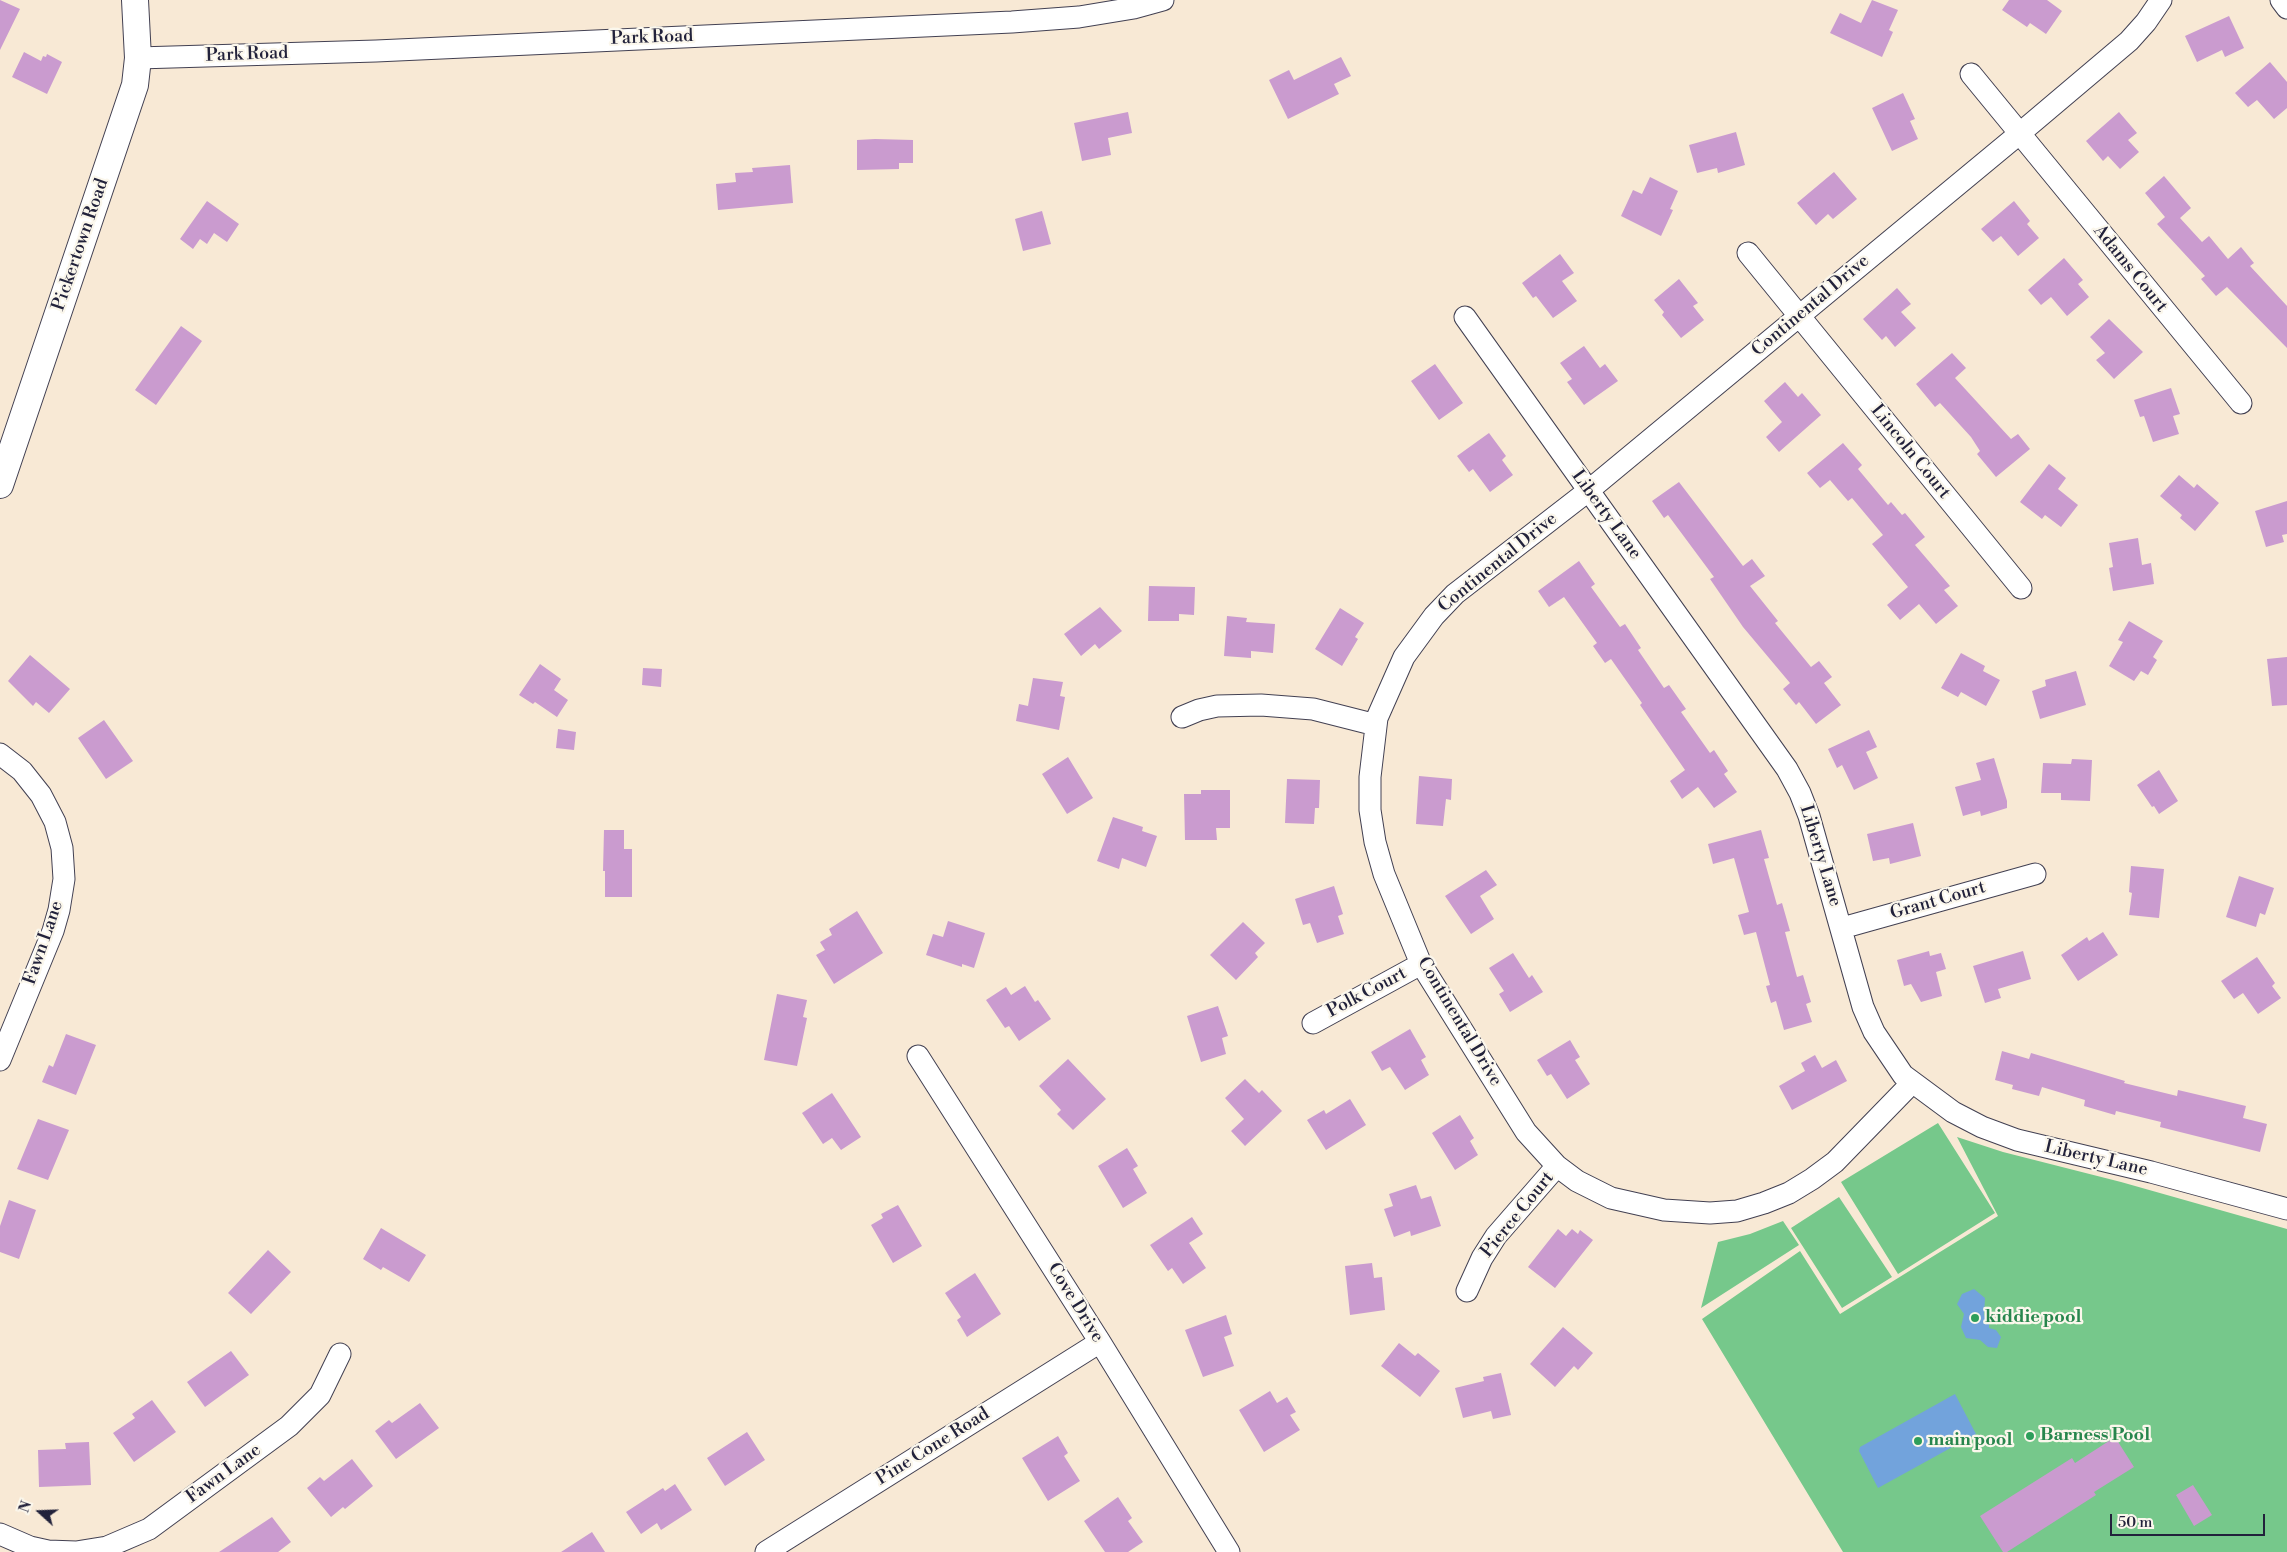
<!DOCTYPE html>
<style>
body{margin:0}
#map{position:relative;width:2287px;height:1552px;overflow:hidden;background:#f8e9d5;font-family:"Libre Bodoni",serif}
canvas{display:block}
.north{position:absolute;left:15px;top:1487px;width:50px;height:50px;-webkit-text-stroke:4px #fbf7ec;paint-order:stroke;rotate:290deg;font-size:14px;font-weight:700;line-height:20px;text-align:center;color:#22223b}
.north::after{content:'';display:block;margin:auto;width:18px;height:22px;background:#22223b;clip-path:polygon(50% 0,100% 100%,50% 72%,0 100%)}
.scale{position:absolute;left:2110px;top:1514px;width:155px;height:22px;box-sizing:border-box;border:2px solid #22223b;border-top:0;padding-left:6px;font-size:15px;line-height:18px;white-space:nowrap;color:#22223b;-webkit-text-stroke:4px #fbf7ec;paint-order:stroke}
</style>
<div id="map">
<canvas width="2287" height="1552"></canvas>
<div class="north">N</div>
<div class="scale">50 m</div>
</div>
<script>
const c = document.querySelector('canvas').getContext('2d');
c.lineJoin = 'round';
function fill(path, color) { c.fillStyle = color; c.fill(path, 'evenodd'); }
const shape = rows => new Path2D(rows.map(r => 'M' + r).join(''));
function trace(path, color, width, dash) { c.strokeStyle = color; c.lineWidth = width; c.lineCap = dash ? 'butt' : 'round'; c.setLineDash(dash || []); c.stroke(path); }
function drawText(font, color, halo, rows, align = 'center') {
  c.font = font + ' "Libre Bodoni",serif'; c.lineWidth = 4.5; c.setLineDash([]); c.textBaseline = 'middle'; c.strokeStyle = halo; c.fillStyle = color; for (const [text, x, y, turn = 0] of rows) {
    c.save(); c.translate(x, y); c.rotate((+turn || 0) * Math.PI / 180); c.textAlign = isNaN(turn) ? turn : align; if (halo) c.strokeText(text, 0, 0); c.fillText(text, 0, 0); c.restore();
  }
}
fill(shape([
 [1938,1123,1995,1213,1898,1274,1841,1182],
 [1957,1137,2003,1152,2121,1182,2287,1229,2287,1552,1843,1552,1702,1319,1800,1251,1840,1314,1998,1216],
 [1839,1197,1892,1277,1842,1308,1791,1228],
 [1783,1221,1799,1245,1701,1308,1718,1242,1750,1234]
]), '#76c88b');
fill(shape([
 [1974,1289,1985,1298,1984,1315,1989,1321,1989,1328,1996,1330,2001,1337,1997,1348,1988,1347,1980,1340,1966,1338,1961,1327,1964,1314,1957,1304,1962,1294],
 [1955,1394,1976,1434,1878,1488,1859,1451,1860,1447]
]), '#72a3dc');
fill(shape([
 [0,0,20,9,0,50],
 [1872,0,1898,10,1889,30,1893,32,1882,57,1830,33,1840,13,1861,23],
 [2009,0,2047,0,2062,11,2046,34,2030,23,2027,27,2002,10],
 [2229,16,2244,48,2225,57,2222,50,2197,62,2185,36],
 [24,52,41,61,43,56,46,57,47,54,62,62,47,94,12,77],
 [1341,57,1351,76,1334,84,1339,94,1288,119,1269,80,1289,70,1294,80],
 [2270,62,2287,82,2287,108,2274,119,2257,100,2248,107,2235,93],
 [1903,93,1915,119,1910,121,1918,139,1892,151,1872,108],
 [1128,112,1132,133,1108,138,1111,155,1082,161,1074,123],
 [2119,112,2137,133,2128,140,2139,152,2120,169,2108,156,2103,161,2086,141],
 [1736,132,1745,165,1718,173,1717,168,1697,173,1689,145],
 [875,139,913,140,913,163,899,163,899,169,857,170,857,140],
 [790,165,793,203,718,210,716,184,736,182,735,173,753,172,752,168],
 [1834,172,1857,199,1833,219,1828,214,1816,225,1797,203],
 [2164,176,2191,208,2180,218,2202,242,2209,236,2228,259,2241,247,2254,263,2250,266,2287,306,2287,348,2227,287,2216,296,2201,279,2205,276,2157,224,2165,217,2145,193],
 [1650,177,1678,191,1670,209,1673,210,1661,236,1621,216,1633,190,1642,194],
 [207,201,239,224,227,242,214,233,207,244,200,239,193,249,180,239],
 [2014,201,2030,221,2027,224,2039,238,2018,256,2001,236,1993,242,1981,229],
 [1042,211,1051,244,1023,251,1015,219],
 [1560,254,1574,273,1562,281,1577,301,1553,318,1536,296,1533,298,1522,283],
 [2064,258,2083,280,2078,284,2089,297,2067,316,2051,297,2041,305,2028,290],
 [1679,279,1698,303,1693,306,1704,320,1681,338,1662,315,1664,312,1654,300],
 [1897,288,1911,304,1901,312,1916,328,1895,347,1886,336,1882,340,1863,319],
 [2109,319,2143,352,2114,379,2096,360,2105,353,2090,337],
 [181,326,202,341,156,405,135,390],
 [1584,346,1600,368,1605,364,1618,381,1584,405,1567,382,1572,379,1560,363],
 [1952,353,1966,368,1955,378,2011,439,2018,434,2030,449,1996,477,1977,454,1980,451,1971,437,1940,403,1935,407,1916,384],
 [1435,364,1463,403,1439,420,1411,381],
 [1785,382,1798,397,1802,393,1821,415,1779,452,1766,437,1782,422,1764,401],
 [2171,388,2180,414,2173,416,2179,434,2153,442,2144,416,2140,417,2134,400],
 [1489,433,1506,456,1502,460,1513,475,1490,492,1473,469,1469,472,1457,456],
 [1843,443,1862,465,1858,469,1888,505,1891,502,1902,515,1905,513,1925,537,1915,545,1950,586,1944,590,1958,606,1936,624,1919,604,1900,620,1887,605,1908,587,1872,544,1883,535,1852,498,1848,501,1830,480,1820,488,1807,473],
 [2049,464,2066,478,2058,489,2078,505,2061,527,2045,515,2042,519,2020,502],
 [2179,475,2194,488,2197,484,2219,503,2195,531,2180,518,2182,515,2160,496],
 [1679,482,1743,566,1752,559,1765,576,1750,586,1778,621,1775,623,1811,667,1819,661,1832,677,1824,683,1841,705,1816,724,1799,702,1796,705,1783,689,1790,683,1743,627,1710,579,1714,577,1668,515,1664,518,1652,501],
 [2287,501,2287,534,2282,535,2284,542,2266,547,2255,511],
 [2138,538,2142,565,2151,563,2154,584,2113,591,2109,568,2113,567,2109,543],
 [1579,561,1595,584,1591,587,1620,627,1625,624,1641,648,1638,650,1664,688,1669,685,1686,709,1681,712,1710,753,1714,750,1728,771,1724,774,1737,792,1714,808,1698,787,1682,799,1670,781,1685,770,1640,705,1642,703,1611,659,1605,663,1593,646,1597,643,1564,597,1549,607,1538,591],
 [1149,586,1195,587,1194,615,1179,614,1179,621,1148,621],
 [1100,607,1122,631,1099,649,1095,644,1081,656,1064,634],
 [1340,608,1364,623,1355,637,1358,639,1342,666,1315,649],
 [1227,616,1247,618,1246,622,1275,624,1273,653,1251,651,1251,658,1224,656],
 [2129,621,2163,641,2153,657,2157,660,2148,675,2141,671,2134,681,2109,666,2123,642,2118,640],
 [1961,653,1985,666,1983,671,2000,680,1986,706,1961,692,1958,697,1941,688],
 [30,655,70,689,49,713,36,702,33,706,8,681],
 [2287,657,2287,705,2272,706,2267,659],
 [540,664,561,679,554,690,568,700,557,717,535,702,533,704,519,695],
 [643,668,662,669,661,687,642,685],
 [2076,671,2086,705,2040,719,2032,691,2046,686,2045,680],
 [1033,678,1063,682,1060,696,1065,697,1059,730,1016,721,1019,704,1028,706],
 [104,720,133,761,106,779,78,738],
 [558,729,576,732,574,750,556,748],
 [1869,730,1877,747,1866,752,1878,778,1854,790,1842,765,1837,768,1828,749],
 [1068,757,1093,798,1067,814,1042,774],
 [1994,758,2007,801,2007,808,1981,816,1980,811,1963,816,1955,787,1981,780,1976,763],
 [2072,759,2092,760,2090,801,2061,800,2061,793,2041,793,2043,763,2071,764],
 [2159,770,2178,801,2159,814,2154,806,2152,807,2137,785],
 [1419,776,1452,779,1451,800,1446,799,1443,826,1416,824],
 [1287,779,1320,780,1319,808,1315,808,1314,824,1285,823],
 [1201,790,1230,790,1230,828,1216,828,1217,840,1185,840,1184,794,1201,794],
 [1113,817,1143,827,1142,831,1157,836,1146,867,1122,858,1119,869,1097,861],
 [1913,823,1921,856,1890,864,1889,858,1873,861,1867,834],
 [604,830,624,830,624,849,632,849,632,897,605,897,605,871,603,871],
 [1761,830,1769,858,1764,859,1777,905,1782,903,1790,931,1785,932,1797,977,1803,975,1811,1002,1806,1004,1812,1022,1784,1030,1776,1001,1771,1003,1766,986,1770,985,1756,932,1744,935,1738,915,1749,912,1734,858,1713,864,1708,844],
 [2131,866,2164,869,2159,918,2129,915,2132,893,2129,892],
 [1486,870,1497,885,1480,896,1494,919,1471,934,1445,896],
 [2239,876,2274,888,2265,915,2260,913,2256,927,2226,917],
 [1334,886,1343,914,1338,916,1344,934,1317,943,1310,923,1303,925,1295,899],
 [857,911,883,953,834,984,816,955,825,950,820,942,832,935,829,929],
 [948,921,985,933,974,968,962,964,962,967,926,955,933,934,943,937],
 [1243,922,1265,943,1255,953,1258,957,1236,980,1210,955],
 [2103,932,2118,955,2078,981,2061,955,2087,937,2089,941],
 [1929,951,1930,956,1941,953,1946,969,1936,972,1942,996,1921,1002,1911,984,1904,986,1897,960],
 [2023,951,2031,979,1998,989,2001,998,1985,1003,1973,966],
 [1513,953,1529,978,1532,975,1543,992,1510,1012,1499,994,1504,991,1489,968],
 [2257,957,2275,983,2272,986,2281,998,2258,1014,2243,993,2234,999,2221,981],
 [1025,986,1035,1002,1038,1000,1051,1019,1019,1041,1009,1026,1005,1028,986,1000,1006,987,1011,995],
 [777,994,807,1000,803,1017,807,1018,797,1066,764,1060],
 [1218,1006,1228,1036,1222,1038,1226,1054,1201,1062,1187,1016],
 [1410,1029,1426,1057,1421,1060,1429,1075,1405,1090,1390,1067,1382,1071,1371,1052],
 [66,1034,96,1045,76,1095,42,1082,49,1065,53,1067],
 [1570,1040,1580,1057,1575,1060,1590,1084,1567,1099,1551,1074,1547,1076,1537,1060],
 [2002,1051,2029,1059,2031,1053,2125,1081,2124,1083,2177,1096,2178,1090,2246,1106,2243,1118,2267,1124,2260,1152,2160,1127,2161,1122,2116,1111,2115,1115,2084,1106,2085,1100,2042,1087,2039,1096,2012,1089,2013,1085,1995,1080],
 [1815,1055,1822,1068,1836,1060,1847,1081,1792,1110,1779,1086,1805,1071,1801,1063],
 [1068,1059,1106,1099,1073,1130,1057,1114,1061,1110,1039,1086],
 [1245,1079,1259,1093,1262,1090,1282,1111,1245,1146,1231,1131,1244,1119,1225,1098],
 [832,1093,861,1137,841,1150,832,1138,823,1144,802,1113],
 [1350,1099,1366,1125,1326,1150,1307,1120,1324,1110,1326,1114],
 [1460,1115,1474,1138,1470,1141,1478,1155,1455,1170,1432,1133],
 [38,1119,69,1130,48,1180,17,1169],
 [1127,1148,1138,1166,1133,1169,1147,1193,1123,1208,1098,1166],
 [1416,1185,1421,1199,1431,1196,1441,1226,1411,1236,1410,1231,1394,1237,1384,1209,1393,1206,1389,1194],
 [9,1200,36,1210,19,1259,0,1252,0,1226],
 [898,1205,922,1246,893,1263,871,1225,883,1218,881,1214],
 [1192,1217,1203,1234,1189,1243,1206,1268,1183,1284,1172,1268,1168,1271,1150,1245],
 [381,1228,426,1255,409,1282,383,1267,381,1270,363,1259],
 [1558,1229,1566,1236,1572,1229,1578,1234,1580,1230,1593,1240,1555,1288,1528,1267],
 [268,1250,291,1272,251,1314,228,1293],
 [1372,1263,1374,1278,1382,1277,1385,1310,1350,1315,1345,1266],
 [975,1273,1001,1314,967,1337,957,1320,961,1317,945,1293],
 [1226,1315,1232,1334,1224,1337,1234,1366,1203,1377,1185,1330],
 [1563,1327,1593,1353,1578,1370,1574,1366,1555,1387,1530,1364],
 [1399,1343,1415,1356,1418,1353,1440,1371,1420,1397,1381,1366],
 [231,1351,249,1375,205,1407,187,1382],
 [1501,1373,1511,1415,1493,1419,1491,1411,1463,1418,1455,1388,1484,1381,1483,1377],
 [1270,1391,1277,1403,1287,1397,1296,1412,1290,1415,1300,1430,1264,1452,1239,1410],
 [152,1400,176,1432,134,1462,113,1433,135,1418,132,1414],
 [420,1403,439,1428,396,1459,375,1431,389,1420,392,1423],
 [747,1432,765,1460,725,1486,707,1458],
 [1058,1436,1068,1453,1064,1456,1080,1481,1048,1501,1022,1458],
 [2115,1437,2134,1467,2094,1492,2096,1495,2007,1552,2003,1552,1980,1516,2072,1458,2075,1463],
 [89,1442,91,1485,39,1487,38,1450,66,1449,65,1443],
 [352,1459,373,1486,345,1509,343,1507,331,1517,307,1488,320,1477,324,1481],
 [675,1484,692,1510,661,1530,657,1523,641,1534,626,1512,663,1488,665,1491],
 [2193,1485,2212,1515,2194,1526,2176,1495],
 [1118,1497,1132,1518,1128,1521,1143,1542,1128,1552,1105,1552,1084,1521],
 [272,1517,291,1542,278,1552,219,1552],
 [592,1532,605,1552,561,1552]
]), '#ca9bcf');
const minor = shape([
 [2281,0,2287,8],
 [138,58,376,51,1012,22,1079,17,1134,8,1163,0],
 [1971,74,2241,403],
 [1748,253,2021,588],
 [1465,317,1787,769,1800,793,1809,816,1863,1007,1874,1032,1903,1075,1953,1112,1982,1127,2017,1140,2151,1172,2287,1209],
 [1182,717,1199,710,1217,706,1261,705,1313,709,1376,725],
 [0,754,22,771,41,795,55,822,62,848,64,879,59,910,53,931,0,1060],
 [1842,928,2035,874],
 [1313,1023,1421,964],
 [918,1056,1100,1342,1229,1552],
 [1910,1081,1905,1090,1835,1162,1812,1179,1789,1193,1764,1203,1737,1211,1710,1213,1664,1210,1611,1198,1577,1181,1557,1166,1526,1132,1421,964,1384,874,1375,842,1370,810,1370,777,1377,718,1404,657,1434,616,1455,594,1588,491,2019,134,2129,41,2146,22,2161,0],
 [1467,1291,1482,1258,1496,1236,1557,1166],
 [0,1534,30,1547,48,1551,76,1552],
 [76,1552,107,1547,149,1529,289,1426,320,1395,340,1354],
 [766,1552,1100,1342]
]);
const tertiary = shape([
 [0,485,135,85,138,58,135,0]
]);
trace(minor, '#424052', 23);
trace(tertiary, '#424052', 28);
trace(minor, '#fff', 21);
trace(tertiary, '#fff', 26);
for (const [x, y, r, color] of [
 [1975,1318,5,"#2e9e5b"],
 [2030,1436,5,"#2e9e5b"],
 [1918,1441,5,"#2e9e5b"]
]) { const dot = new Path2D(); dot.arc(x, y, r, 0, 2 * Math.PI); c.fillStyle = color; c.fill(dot); trace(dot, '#fbf7ec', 2); }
drawText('18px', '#22223b', '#fbf7ec', [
 ["Park Road",652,38,-2],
 ["Park Road",247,55,-2],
 ["Pickertown Road",81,245,-71],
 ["Adams Court",2130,269,51],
 ["Continental Drive",1811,306,-40],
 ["Lincoln Court",1910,452,51],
 ["Liberty Lane",1606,515,54],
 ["Continental Drive",1498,563,-39],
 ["Liberty Lane",1820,856,73],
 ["Grant Court",1938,901,-16],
 ["Fawn Lane",44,943,-71],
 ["Polk Court",1367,993,-28],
 ["Continental Drive",1459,1022,59],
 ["Liberty Lane",2096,1159,13],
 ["Pierce Court",1518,1215,-51],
 ["Cove Drive",1075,1303,58],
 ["Pine Cone Road",933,1447,-32],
 ["Fawn Lane",224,1474,-36]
]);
drawText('bold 18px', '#27864d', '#fbf7ec', [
 ["kiddie pool",1985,1318],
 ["Barness Pool",2040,1436],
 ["main pool",1928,1441]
], 'left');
</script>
